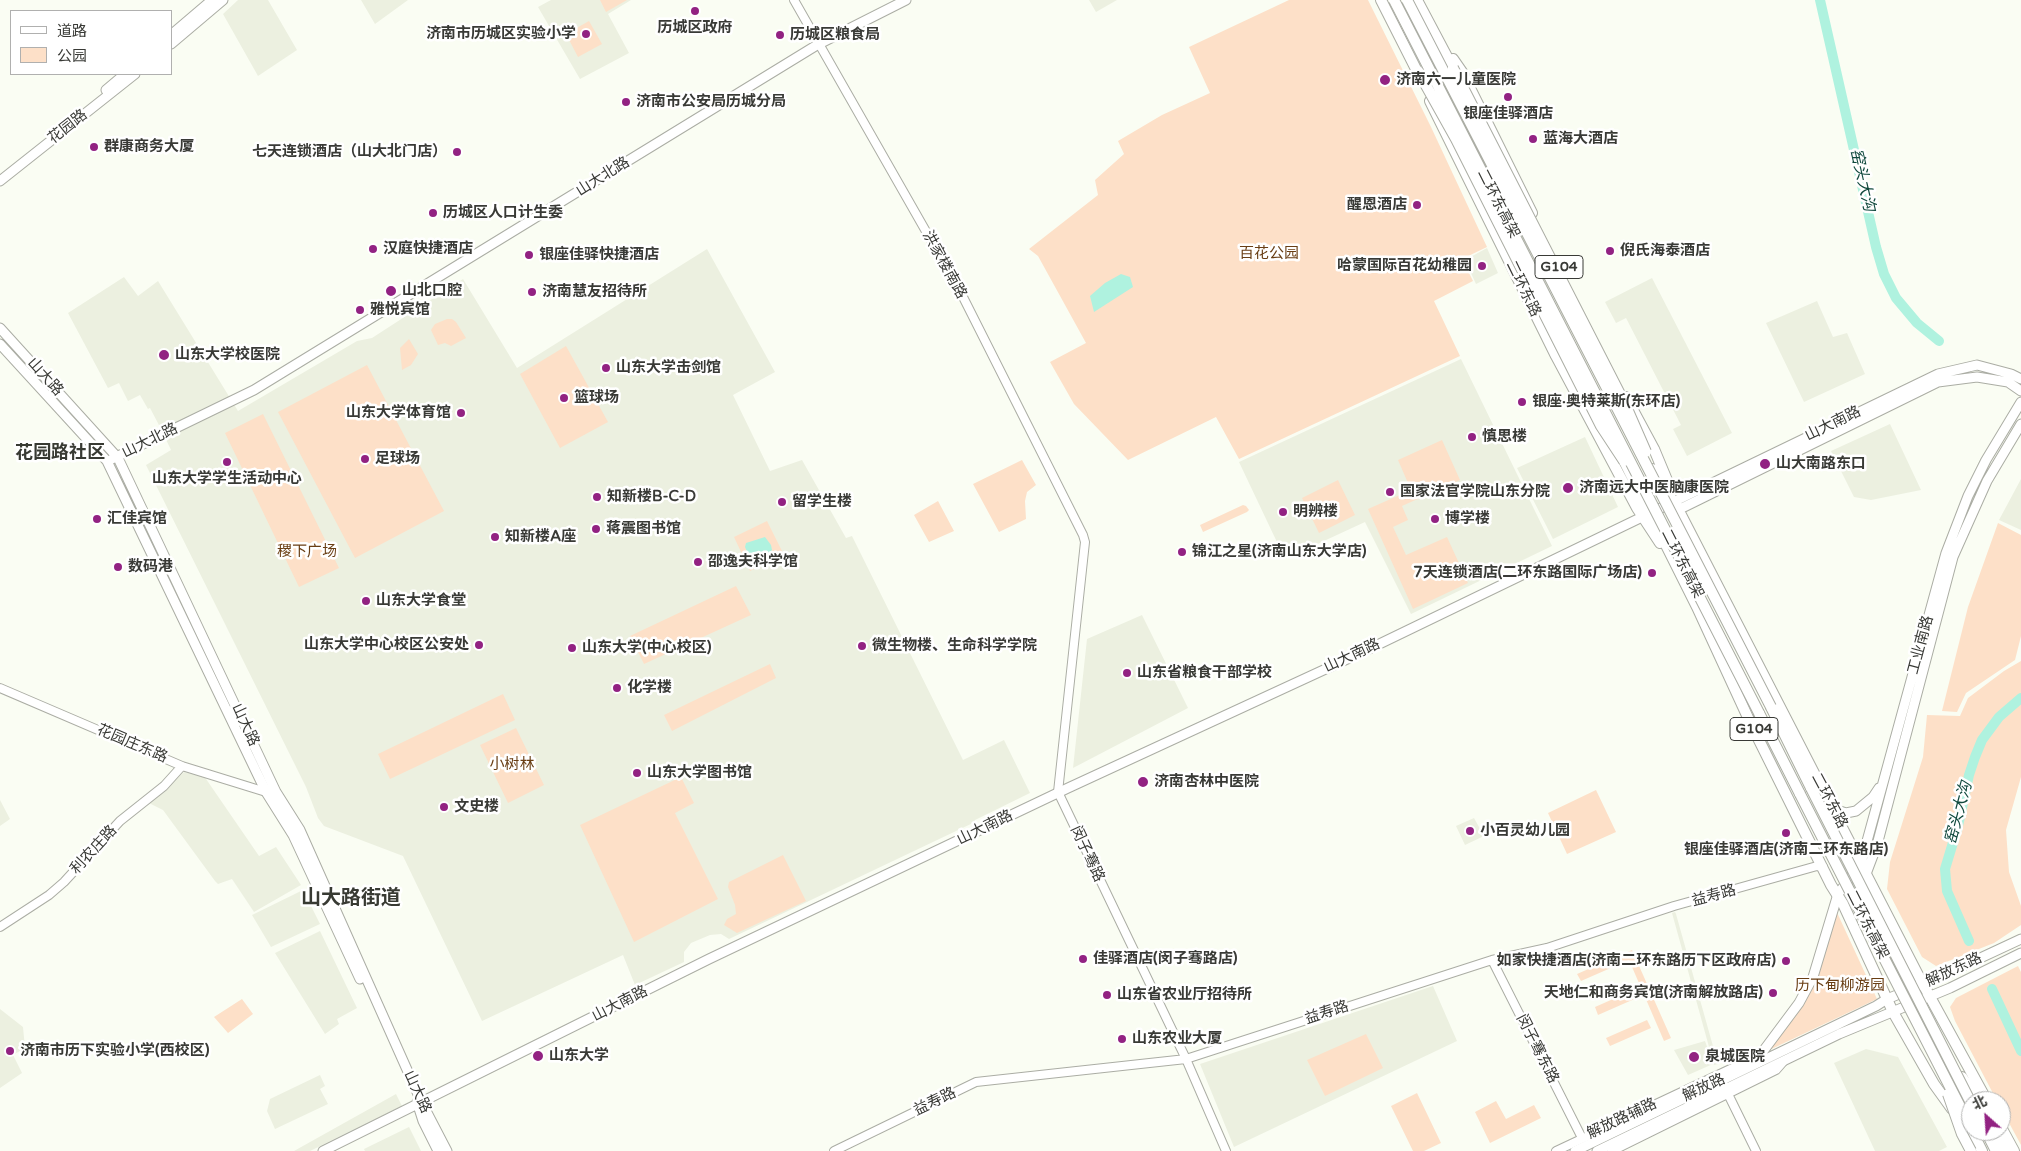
<!DOCTYPE html>
<meta charset="utf-8">
<style>
body{margin:0}
#map{position:relative;width:2021px;height:1151px;overflow:hidden;background:#fafdf3;font-family:"Varela Round","Noto Sans SC",sans-serif}
canvas{display:block}
.legend{position:absolute;left:10px;top:10px;width:162px;height:65px;box-sizing:border-box;background:#fff;border:1px solid #b0b0af;margin:0;padding:6px 9px;list-style:none;font-size:15px;color:#393a36}
.legend li{display:flex;align-items:center;gap:10px;height:25px}
.legend b{width:25px;border:1px solid #b0b0af}
.north{position:absolute;left:1961px;top:1091px;width:50px;height:50px;box-sizing:border-box;background:#fff;border:1px solid #b0b0af;border-radius:50%;rotate:334deg;font-size:14px;font-weight:700;line-height:20px;text-align:center;color:#393a36}
.north::after{content:'';display:block;margin:auto;width:18px;height:22px;background:#922282;clip-path:polygon(50% 0,100% 100%,50% 72%,0 100%)}
</style>
<div id="map">
<canvas width="2021" height="1151"></canvas>
<ul class="legend">
<li><b style="height:6px;background:#fff"></b>道路</li>
<li><b style="height:14px;background:#fde0c8"></b>公园</li>
</ul>
<div class="north">北</div>
</div>
<script>
const c = document.querySelector('canvas').getContext('2d');
c.lineJoin = 'round';
function fill(path, color) { c.fillStyle = color; c.fill(path, 'evenodd'); }
const shape = rows => new Path2D(rows.map(r => 'M' + r).join(''));
function trace(path, color, width, dash) { c.strokeStyle = color; c.lineWidth = width; c.lineCap = dash ? 'butt' : 'round'; c.setLineDash(dash || []); c.stroke(path); }
function drawText(font, color, halo, rows, align = 'center') {
  c.font = font + ' "Varela Round","Noto Sans SC",sans-serif'; c.lineWidth = 5; c.setLineDash([]); c.textBaseline = 'middle'; c.strokeStyle = halo; c.fillStyle = color; for (const [text, x, y, turn = 0] of rows) {
    c.save(); c.translate(x, y); c.rotate((+turn || 0) * Math.PI / 180); c.textAlign = isNaN(turn) ? turn : align; if (halo) c.strokeText(text, 0, 0); c.fillText(text, 0, 0); c.restore();
  }
}
fill(shape([
 [238,0,268,0,297,50,258,76,223,14],
 [361,0,408,0,375,24],
 [551,0,631,0,608,14,629,53,580,79,538,7],
 [1089,0,1117,0,1096,12],
 [1487,248,1498,273,1476,284,1465,260],
 [707,249,775,372,733,395,770,471,802,460,846,538,852,536,963,760,1004,740,1030,793,975,820,975,822,729,939,721,934,710,935,691,943,684,952,684,962,635,985,623,955,482,1021,403,856,324,826,318,818,306,787,146,465,171,450,160,427,150,408,148,409,140,395,128,401,119,383,108,388,68,313,124,277,138,296,158,281,238,411,357,341,372,338,463,279,517,368],
 [1652,278,1732,433,1687,456,1673,429,1681,425,1626,318,1616,323,1605,302],
 [1817,301,1833,337,1847,333,1865,374,1804,402,1766,323],
 [1461,359,1552,546,1411,614,1365,522,1285,559,1239,462],
 [1890,424,1921,490,1871,500,1854,497,1831,451],
 [1585,437,1618,507,1553,539,1517,468],
 [2021,479,2021,530,1999,520],
 [1142,615,1188,708,1073,768,1087,639],
 [184,772,204,776,259,856,276,847,301,885,254,912,232,879,218,884,215,881,163,810,149,803],
 [0,800,10,819,0,826],
 [1474,818,1484,836,1465,845,1456,826],
 [303,890,320,924,271,947,252,915],
 [1675,912,1676,914,1718,1064,1714,1065,1672,913],
 [320,931,357,1008,337,1019,339,1024,325,1034,275,953],
 [1433,986,1457,1041,1234,1147,1200,1064],
 [0,1009,23,1027,25,1048,13,1055,22,1073,0,1088],
 [1705,1041,1713,1064,1688,1075,1674,1050],
 [1866,1049,1898,1057,1947,1147,1939,1151,1875,1151,1834,1063],
 [320,1075,325,1086,320,1089,328,1104,275,1129,267,1111,270,1099],
 [396,1094,402,1106,310,1151,294,1151],
 [409,1127,421,1151,365,1151,364,1149]
]), '#ecf0e0');
fill(shape([
 [600,0,627,0,606,12],
 [1289,0,1368,0,1431,127,1487,247,1462,259,1473,281,1434,301,1460,356,1239,459,1216,417,1128,460,1074,404,1050,362,1086,343,1038,256,1029,249,1098,195,1095,180,1124,154,1118,141,1162,115,1210,93,1189,47],
 [589,21,602,44,578,57,566,34],
 [447,319,452,319,456,322,466,338,451,346,445,343,438,345,431,330,435,324],
 [409,339,418,354,411,365,402,370,400,348],
 [566,346,608,422,560,448,520,374],
 [367,365,444,511,355,558,278,412],
 [263,414,339,568,299,587,225,433],
 [1442,440,1460,480,1402,506,1408,520,1393,527,1406,555,1447,537,1468,583,1413,609,1368,509,1411,490,1398,460],
 [1022,460,1036,485,1027,492,1025,501,1026,519,999,532,973,484],
 [1338,480,1355,515,1319,533,1302,498],
 [938,501,954,531,929,542,914,515],
 [1243,505,1246,506,1249,510,1247,512,1203,532,1200,525],
 [767,521,784,555,750,571,734,537],
 [1998,523,2021,535,2021,636,2015,660,1966,693,1957,712,1942,711,1968,607],
 [736,586,751,615,644,664,630,636],
 [2021,661,2021,777,2006,830,2009,872,2021,906,2021,925,1994,943,1936,966,1922,957,1887,889,1890,862,1923,757,1927,715,1960,716,1968,698,2004,671],
 [770,664,776,678,672,731,664,715],
 [503,694,515,720,390,779,378,754],
 [516,728,544,785,508,803,480,745],
 [681,777,694,803,675,813,718,899,634,942,580,825],
 [1596,790,1616,832,1567,854,1548,813],
 [783,855,806,901,737,933,724,925,727,919,736,914,735,905,728,887,729,882],
 [1834,906,1877,999,1763,1053,1800,1003],
 [1632,950,1671,1038,1664,1041,1629,960,1581,981,1577,974],
 [2018,966,2021,972,2021,1145,2001,1108,2001,1101,1997,1101,1955,1021,1950,1007,1956,998],
 [1636,989,1639,997,1598,1015,1595,1007],
 [242,999,253,1014,228,1033,214,1017],
 [1647,1020,1651,1028,1610,1046,1606,1038],
 [1366,1034,1383,1068,1325,1096,1307,1060],
 [1417,1093,1441,1143,1424,1151,1413,1151,1391,1106],
 [1496,1101,1506,1119,1534,1105,1541,1118,1490,1143,1475,1112]
]), '#fde0c8');
fill(shape([
 [1121,274,1130,277,1133,287,1094,312,1090,296,1105,283],
 [765,537,771,545,772,550,767,557,762,558,757,553,749,556,745,547,746,543]
]), '#aff2df');
trace(shape([
 [1820,0,1876,247,1884,274,1896,298,1917,323,1939,341],
 [1969,941,1947,891,1945,869,1958,826,1969,775,1975,757,1982,740,1999,717,2021,698],
 [1992,989,2021,1051]
]), '#aff2df', 10);
const tertiary = shape([
 [794,0,960,291,1083,535,1085,542,1058,792,1186,1059,1226,1151],
 [0,688,182,766,266,792],
 [0,927,49,895,64,882,120,821,164,786,182,766],
 [1492,960,1582,1138],
 [1728,1094,1756,1151],
 [834,1151,976,1082,1186,1059,1492,960,1547,948,1674,906,1817,866,1823,867],
 [1556,1151,1743,1063],
 [1612,1151,1776,1070,1783,1062]
]);
const secondary = shape([
 [0,328,118,458,276,792,300,830,421,1101,447,1151],
 [0,344,107,461,266,792,293,835,360,979],
 [112,459,254,390,817,45,906,0],
 [1673,510,1684,507,1938,382,1977,377,2008,382,2021,391],
 [417,1102,423,1121,438,1151],
 [323,1151,709,959,1068,788,1369,649,1938,374,1977,365,2011,374,2021,379]
]);
const primary = shape([
 [171,35,212,0],
 [171,44,223,0],
 [106,90,125,74],
 [0,181,135,74],
 [1834,809,1846,813,1856,811,1873,797,1879,788],
 [1863,876,1866,874,1877,845,1953,557,1987,481,2021,424],
 [1743,1063,1761,1054,1799,1003,1813,977,1838,894,1861,863,1946,553,1968,496,1986,460,2021,402],
 [1575,1151,1876,1006,1887,999,1931,981,2021,939],
 [1597,1151,1839,1034,1950,988,2021,953]
]);
const trunk = shape([
 [1381,0,1421,79],
 [1417,0,1453,68,1454,75],
 [1453,59,1462,72,1532,213],
 [1430,101,1556,356,1637,508,1660,543],
 [1626,397,1654,449,1669,485],
 [1620,453,1697,607,1750,722,1831,885,1843,904,1893,1012,1934,1084,1952,1109],
 [1652,469,1678,509,1918,975,1987,1101],
 [1771,707,1811,788],
 [1759,713,1800,794],
 [1962,1077,1977,1101],
 [2001,1127,2014,1151],
 [1972,1131,1982,1151],
 [1986,1131,1996,1151],
 [1995,1131,2005,1151]
]);
trace(tertiary, '#abada4', 10);
trace(secondary, '#abada4', 11);
trace(primary, '#abada4', 11);
trace(trunk, '#abada4', 12);
trace(tertiary, '#fff', 8);
trace(secondary, '#fff', 9);
trace(primary, '#fff', 9);
trace(trunk, '#fff', 10);
const trunkBridge = shape([
 [1394,0,1759,713],
 [1407,0,1771,707],
 [1453,68,1625,404,1646,452],
 [1418,71,1456,139,1601,426,1624,461],
 [1811,788,1971,1103],
 [1800,794,1971,1128],
 [1948,1094,1962,1134,1971,1151]
]);
trace(trunkBridge, '#abada4', 12, []);
trace(trunkBridge, '#fff', 10);
for (const [x, y, r, color] of [
 [695,11,5,"#922282"],
 [586,34,5,"#922282"],
 [780,35,5,"#922282"],
 [1385,80,6,"#922282"],
 [1508,97,5,"#922282"],
 [626,102,5,"#922282"],
 [1533,139,5,"#922282"],
 [94,147,5,"#922282"],
 [457,152,5,"#922282"],
 [1417,205,5,"#922282"],
 [433,213,5,"#922282"],
 [373,249,5,"#922282"],
 [1610,251,5,"#922282"],
 [529,255,5,"#922282"],
 [1482,266,5,"#922282"],
 [391,291,6,"#922282"],
 [532,292,5,"#922282"],
 [360,310,5,"#922282"],
 [164,355,6,"#922282"],
 [606,368,5,"#922282"],
 [564,398,5,"#922282"],
 [1522,402,5,"#922282"],
 [461,413,5,"#922282"],
 [1472,437,5,"#922282"],
 [365,459,5,"#922282"],
 [227,462,5,"#922282"],
 [1765,464,6,"#922282"],
 [1568,488,6,"#922282"],
 [1390,492,5,"#922282"],
 [597,497,5,"#922282"],
 [782,502,5,"#922282"],
 [1283,512,5,"#922282"],
 [97,519,5,"#922282"],
 [1435,519,5,"#922282"],
 [596,529,5,"#922282"],
 [495,537,5,"#922282"],
 [1182,552,5,"#922282"],
 [698,562,5,"#922282"],
 [118,567,5,"#922282"],
 [1652,573,5,"#922282"],
 [366,601,5,"#922282"],
 [479,645,5,"#922282"],
 [862,646,5,"#922282"],
 [572,648,5,"#922282"],
 [1127,673,5,"#922282"],
 [617,688,5,"#922282"],
 [637,773,5,"#922282"],
 [1143,782,6,"#922282"],
 [444,807,5,"#922282"],
 [1470,831,5,"#922282"],
 [1786,833,5,"#922282"],
 [1083,959,5,"#922282"],
 [1786,961,5,"#922282"],
 [1773,993,5,"#922282"],
 [1107,995,5,"#922282"],
 [1122,1039,5,"#922282"],
 [10,1051,5,"#922282"],
 [538,1056,6,"#922282"],
 [1694,1057,6,"#922282"]
]) { const dot = new Path2D(); dot.arc(x, y, r, 0, 2 * Math.PI); c.fillStyle = color; c.fill(dot); trace(dot, '#fff', 2); }
for (const [x, y, w] of [
 [1559,267,48],
 [1754,729,48]
]) { const box = new Path2D(); box.roundRect(x - w / 2, y - 11.5, w, 23, 4); c.fillStyle = '#fff'; c.fill(box); trace(box, '#393a36', 1); }
drawText('bold 14px', '#393a36', null, [
 ["G104",1559,267],
 ["G104",1754,729]
]);
drawText('bold 15px', '#393a36', '#fff', [
 ["历城区政府",695,28,"center"],
 ["济南市历城区实验小学",576,34,"right"],
 ["历城区粮食局",790,35],
 ["济南六一儿童医院",1396,80],
 ["济南市公安局历城分局",636,102],
 ["银座佳驿酒店",1508,114,"center"],
 ["蓝海大酒店",1543,139],
 ["群康商务大厦",104,147],
 ["七天连锁酒店（山大北门店）",447,152,"right"],
 ["醒恩酒店",1407,205,"right"],
 ["历城区人口计生委",443,213],
 ["汉庭快捷酒店",383,249],
 ["倪氏海泰酒店",1620,251],
 ["银座佳驿快捷酒店",539,255],
 ["哈蒙国际百花幼稚园",1472,266,"right"],
 ["山北口腔",402,291],
 ["济南慧友招待所",542,292],
 ["雅悦宾馆",370,310],
 ["山东大学校医院",175,355],
 ["山东大学击剑馆",616,368],
 ["篮球场",574,398],
 ["银座·奥特莱斯(东环店)",1532,402],
 ["山东大学体育馆",451,413,"right"],
 ["慎思楼",1482,437],
 ["足球场",375,459],
 ["山大南路东口",1776,464],
 ["山东大学学生活动中心",227,479,"center"],
 ["济南远大中医脑康医院",1579,488],
 ["国家法官学院山东分院",1400,492],
 ["知新楼B-C-D",607,497],
 ["留学生楼",792,502],
 ["明辨楼",1293,512],
 ["汇佳宾馆",107,519],
 ["博学楼",1445,519],
 ["蒋震图书馆",606,529],
 ["知新楼A座",505,537],
 ["锦江之星(济南山东大学店)",1192,552],
 ["邵逸夫科学馆",708,562],
 ["数码港",128,567],
 ["7天连锁酒店(二环东路国际广场店)",1642,573,"right"],
 ["山东大学食堂",376,601],
 ["山东大学中心校区公安处",469,645,"right"],
 ["微生物楼、生命科学学院",872,646],
 ["山东大学(中心校区)",582,648],
 ["山东省粮食干部学校",1137,673],
 ["化学楼",627,688],
 ["山东大学图书馆",647,773],
 ["济南杏林中医院",1154,782],
 ["文史楼",454,807],
 ["小百灵幼儿园",1480,831],
 ["银座佳驿酒店(济南二环东路店)",1786,850,"center"],
 ["佳驿酒店(闵子骞路店)",1093,959],
 ["如家快捷酒店(济南二环东路历下区政府店)",1776,961,"right"],
 ["天地仁和商务宾馆(济南解放路店)",1763,993,"right"],
 ["山东省农业厅招待所",1117,995],
 ["山东农业大厦",1132,1039],
 ["济南市历下实验小学(西校区)",20,1051],
 ["山东大学",549,1056],
 ["泉城医院",1705,1057]
], 'left');
drawText('15px', '#393a36', '#fff', [
 ["花园路",68,127,-38],
 ["山大北路",603,177,-32],
 ["二环东高架",1498,204,63],
 ["洪家楼南路",944,265,61],
 ["二环东路",1523,289,64],
 ["山大路",45,377,48],
 ["山大南路",1833,424,-26],
 ["山大北路",150,441,-26],
 ["二环东高架",1682,564,63],
 ["工业南路",1921,645,-75],
 ["山大南路",1352,656,-25],
 ["山大路",245,725,65],
 ["花园庄东路",132,744,23],
 ["二环东路",1829,801,62],
 ["山大南路",985,828,-26],
 ["利农庄路",94,850,-47],
 ["闵子骞路",1087,854,65],
 ["益寿路",1714,896,-15],
 ["二环东高架",1867,925,63],
 ["解放东路",1954,970,-25],
 ["山大南路",620,1004,-27],
 ["益寿路",1327,1013,-18],
 ["闵子骞东路",1537,1049,63],
 ["解放路",1704,1088,-25],
 ["山大路",417,1092,65],
 ["益寿路",935,1102,-26],
 ["解放路辅路",1622,1119,-25]
]);
drawText('15px', '#693e14', '#fff', [
 ["百花公园",1269,254],
 ["稷下广场",307,552],
 ["小树林",512,765],
 ["历下甸柳游园",1840,986]
]);
drawText('italic 16px', '#10493d', '#fff', [
 ["窑头大沟",1862,180,77],
 ["窑头大沟",1959,813,-75]
]);
drawText('bold 18px', '#383a33', '#fff', [
 ["花园路社区",60,453]
]);
drawText('bold 20px', '#383a33', '#fff', [
 ["山大路街道",351,899]
]);
</script>
